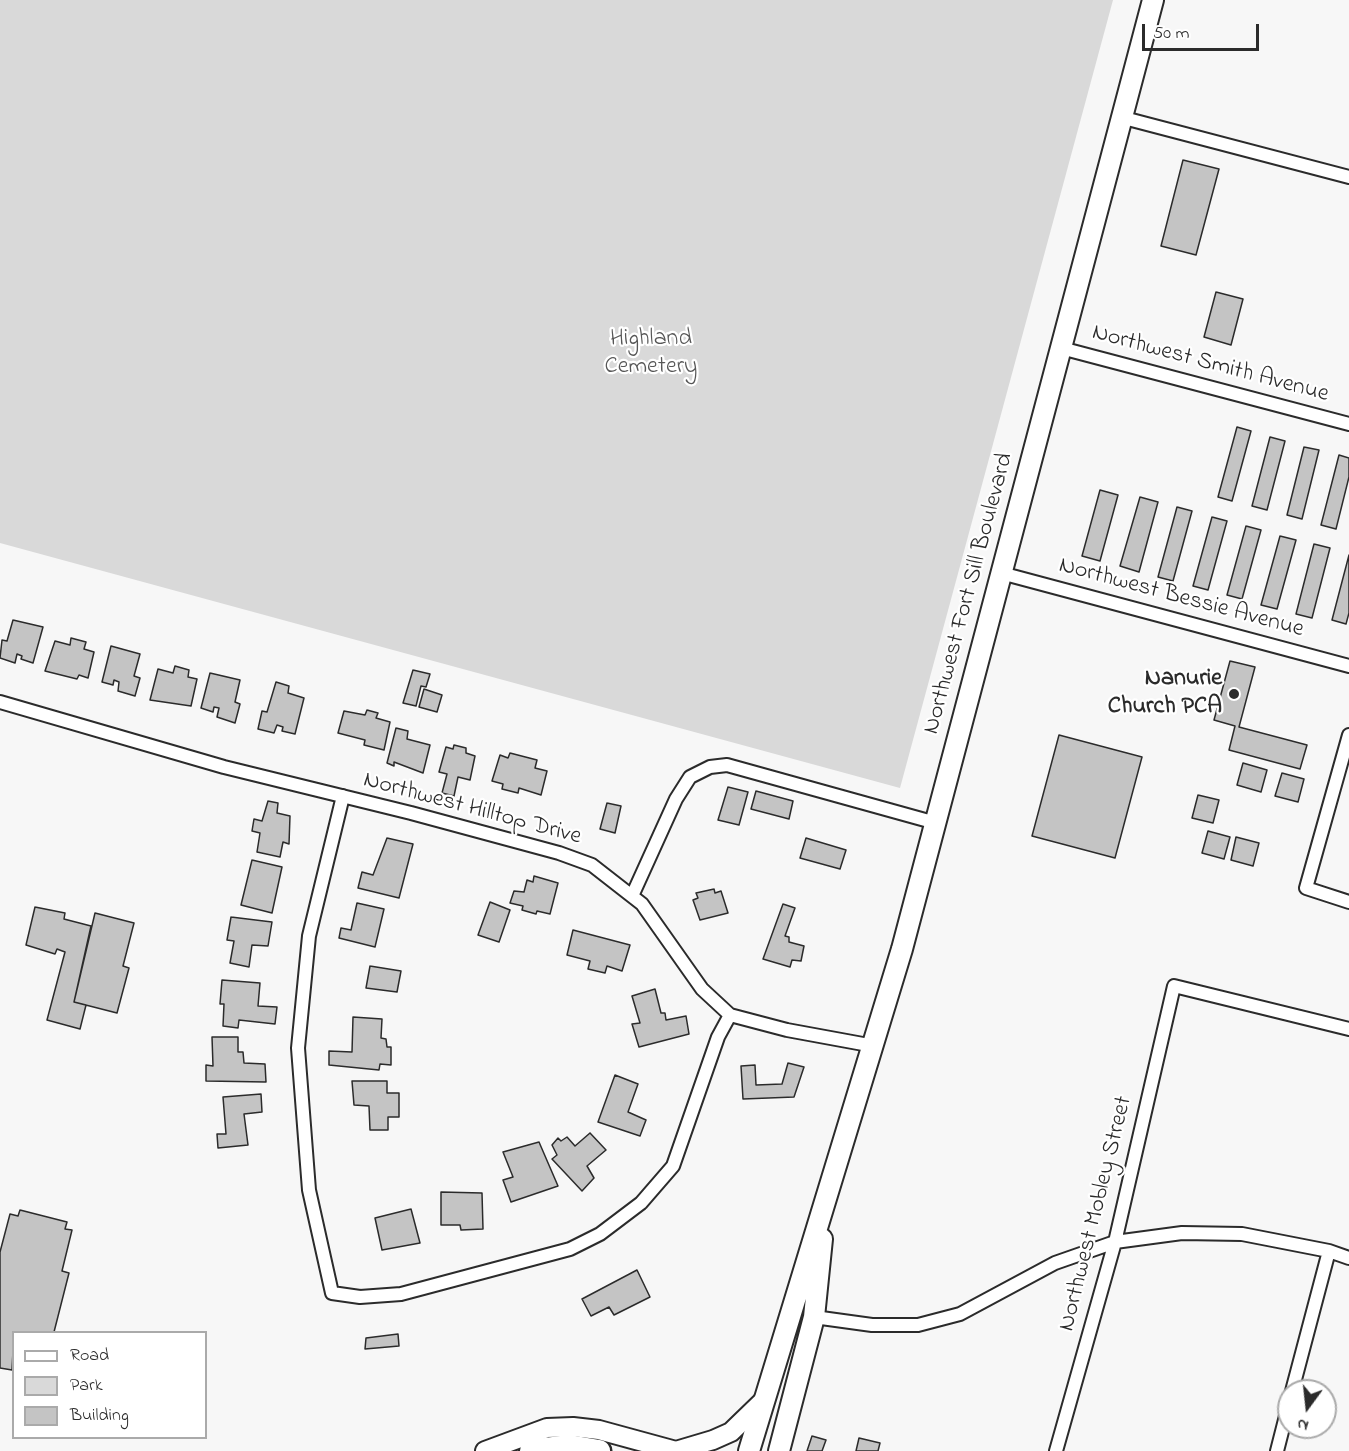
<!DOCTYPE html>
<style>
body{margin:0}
#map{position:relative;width:1349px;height:1451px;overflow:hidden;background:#f7f7f7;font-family:"Indie Flower",sans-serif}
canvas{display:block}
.legend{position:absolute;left:12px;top:1331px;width:195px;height:108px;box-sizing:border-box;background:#fff;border:2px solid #aaa;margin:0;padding:8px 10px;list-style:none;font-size:18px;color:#2b2b2b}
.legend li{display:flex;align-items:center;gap:12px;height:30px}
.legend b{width:30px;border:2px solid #aaa}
.north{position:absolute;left:1277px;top:1379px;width:60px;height:60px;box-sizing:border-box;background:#fff;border:2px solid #aaa;border-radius:50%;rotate:195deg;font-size:16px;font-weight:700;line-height:24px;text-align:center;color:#2b2b2b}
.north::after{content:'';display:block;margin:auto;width:21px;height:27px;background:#2b2b2b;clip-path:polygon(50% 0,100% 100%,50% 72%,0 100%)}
.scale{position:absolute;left:1142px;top:24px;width:117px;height:27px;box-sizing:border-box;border:3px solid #2b2b2b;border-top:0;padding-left:8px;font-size:18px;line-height:21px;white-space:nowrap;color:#2b2b2b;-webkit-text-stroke:4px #fff;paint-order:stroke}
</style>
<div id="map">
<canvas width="1349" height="1451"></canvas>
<ul class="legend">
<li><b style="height:8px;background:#fff"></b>Road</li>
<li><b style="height:16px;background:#d9d9d9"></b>Park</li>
<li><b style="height:16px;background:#c4c4c4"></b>Building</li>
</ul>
<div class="north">N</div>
<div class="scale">50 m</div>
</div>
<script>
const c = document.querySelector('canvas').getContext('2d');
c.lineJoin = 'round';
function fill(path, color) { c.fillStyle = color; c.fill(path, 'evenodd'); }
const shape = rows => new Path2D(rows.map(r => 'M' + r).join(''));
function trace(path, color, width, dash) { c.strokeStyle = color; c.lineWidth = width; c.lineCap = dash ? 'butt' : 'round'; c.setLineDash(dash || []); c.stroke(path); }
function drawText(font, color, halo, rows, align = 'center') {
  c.font = font + ' "Indie Flower",sans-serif'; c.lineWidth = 4.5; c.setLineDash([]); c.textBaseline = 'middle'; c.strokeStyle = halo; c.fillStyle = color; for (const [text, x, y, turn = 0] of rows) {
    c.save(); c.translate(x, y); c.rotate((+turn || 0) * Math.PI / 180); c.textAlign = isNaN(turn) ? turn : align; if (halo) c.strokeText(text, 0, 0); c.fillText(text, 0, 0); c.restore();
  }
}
fill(shape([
 [0,0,1113,0,900,788,0,543]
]), '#d9d9d9');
const building = shape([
 [1183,160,1219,169,1196,255,1161,246,1183,160],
 [1216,292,1243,299,1231,345,1204,337,1216,292],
 [1237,427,1251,431,1232,501,1218,497,1237,427],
 [1270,437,1285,441,1267,510,1252,506,1270,437],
 [1304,447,1319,450,1302,519,1287,515,1304,447],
 [1339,455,1349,458,1349,477,1336,529,1321,525,1339,455],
 [1100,490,1118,495,1100,561,1082,556,1100,490],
 [1140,497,1158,502,1139,572,1120,566,1140,497],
 [1177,507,1192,511,1173,581,1158,577,1177,507],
 [1212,517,1227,521,1208,590,1193,586,1212,517],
 [1246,526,1261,530,1242,599,1227,595,1246,526],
 [1280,536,1296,540,1277,609,1261,605,1280,536],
 [1314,544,1330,548,1312,618,1296,614,1314,544],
 [1349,555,1349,613,1346,624,1332,620,1349,555],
 [13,620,43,627,33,663,21,659,22,656,17,654,15,663,0,658,2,640,7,641,13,620],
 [71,638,86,642,84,649,94,652,88,678,79,675,77,679,45,671,55,641,70,645,71,638],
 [111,646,140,654,134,676,140,678,135,696,118,691,119,682,114,680,113,685,102,682,111,646],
 [1230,661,1255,667,1239,727,1307,745,1300,769,1229,750,1235,726,1214,720,1230,661],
 [175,666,189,670,188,677,197,679,191,706,150,700,158,669,173,673,175,666],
 [413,670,430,674,426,687,421,686,416,706,403,703,413,670],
 [210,673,240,680,235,702,240,704,235,723,217,717,219,708,214,707,213,712,201,708,210,673],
 [276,682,289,686,288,693,304,698,295,734,282,731,283,727,277,725,274,733,258,729,262,711,267,712,276,682],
 [424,689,442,695,437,712,419,707,424,689],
 [367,710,378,713,376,718,390,722,384,750,364,745,365,740,338,733,344,711,365,715,367,710],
 [396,728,408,731,407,739,430,745,423,773,394,762,394,766,387,763,396,728],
 [1059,735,1142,757,1115,858,1032,836,1059,735],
 [454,745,466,748,466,753,475,756,470,780,458,777,454,796,442,793,447,774,439,772,446,747,453,749,454,745],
 [510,753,537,760,535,768,547,771,541,795,519,788,518,793,502,789,503,784,492,781,500,755,508,758,510,753],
 [1243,763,1267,770,1261,792,1237,785,1243,763],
 [1282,773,1304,779,1298,802,1275,796,1282,773],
 [728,787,748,792,739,825,718,820,728,787],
 [756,791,793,801,789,819,751,809,756,791],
 [1198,795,1219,800,1213,823,1192,818,1198,795],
 [268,801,278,803,277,813,290,816,289,844,283,842,280,857,257,852,260,833,252,831,254,819,262,821,268,801],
 [607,803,621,806,615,833,600,829,607,803],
 [1208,831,1230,837,1224,859,1202,853,1208,831],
 [1236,837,1259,843,1253,866,1231,860,1236,837],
 [387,838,413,844,399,898,358,888,362,872,373,875,387,838],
 [806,838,846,850,840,869,800,858,806,838],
 [252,860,282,867,272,913,241,905,252,860],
 [534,876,558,883,550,914,537,911,536,914,522,910,523,906,510,903,514,891,524,892,527,880,533,882,534,876],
 [714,889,715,893,721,891,728,913,700,920,693,900,698,898,696,893,714,889],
 [490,902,510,910,499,942,478,935,490,902],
 [357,903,384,909,375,947,339,938,341,928,351,930,357,903],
 [783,904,795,908,785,936,789,937,789,942,804,946,801,961,792,960,790,967,763,959,783,904],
 [35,907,65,913,64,919,91,926,74,1002,86,1005,80,1029,47,1020,65,952,57,949,55,954,26,945,35,907],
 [95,913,134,923,123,966,129,968,117,1013,74,1002,95,913],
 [231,917,272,922,268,946,252,945,249,967,230,963,234,941,227,940,231,917],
 [573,930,630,945,622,971,607,966,605,973,588,969,590,961,567,955,573,930],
 [370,966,401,971,397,992,366,988,370,966],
 [222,980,260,983,258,1006,277,1007,275,1024,239,1020,238,1028,223,1026,224,1004,220,1004,222,980],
 [655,989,661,1013,665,1013,666,1020,686,1016,689,1034,639,1047,632,1024,640,1023,632,996,655,989],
 [353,1017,382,1019,381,1038,386,1039,387,1047,391,1047,391,1065,380,1064,379,1070,329,1065,329,1051,352,1052,353,1017],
 [212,1037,238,1037,238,1052,243,1052,244,1063,265,1064,266,1082,206,1081,206,1065,213,1066,212,1037],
 [788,1063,804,1067,794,1097,743,1099,741,1066,755,1065,756,1085,782,1084,788,1063],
 [615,1075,638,1084,628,1112,646,1120,640,1136,598,1122,615,1075],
 [352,1081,387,1081,387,1093,399,1093,399,1117,388,1117,388,1130,370,1130,369,1106,354,1105,352,1081],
 [261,1094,262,1112,244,1114,248,1145,218,1148,217,1134,226,1134,223,1097,261,1094],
 [590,1133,606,1150,587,1166,594,1178,582,1191,552,1159,557,1155,552,1145,558,1138,561,1141,567,1137,575,1146,590,1133],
 [539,1142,558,1186,511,1202,503,1180,513,1177,503,1152,539,1142],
 [441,1192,482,1193,483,1229,461,1230,460,1225,441,1225,441,1192],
 [411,1209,420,1243,382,1250,375,1218,411,1209],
 [20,1210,67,1222,65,1229,72,1230,62,1271,69,1273,54,1332,14,1332,12,1370,0,1368,0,1252,10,1214,18,1216,20,1210],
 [637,1270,650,1297,614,1315,609,1307,591,1316,582,1299,637,1270],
 [398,1334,399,1346,365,1349,366,1338,398,1334],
 [812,1436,826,1440,822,1451,807,1451,812,1436],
 [859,1438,880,1443,878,1451,856,1451,859,1438]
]);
fill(building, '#c4c4c4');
trace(building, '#2b2b2b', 1.5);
const street = shape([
 [1124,118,1349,177],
 [1061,348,1349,424],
 [1001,573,1349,666],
 [0,702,224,767,411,813,559,853,592,865,642,904,702,989,730,1015,787,1030,874,1046],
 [1349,735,1306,888,1349,902],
 [343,796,309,936,298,1048,309,1190,332,1293,360,1297,401,1294,570,1249,600,1234,641,1203,673,1166,718,1037,730,1015],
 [632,896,676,799,690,777,710,767,727,765,936,823],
 [814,1317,872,1325,918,1325,960,1314,1055,1263,1115,1242,1182,1233,1242,1234,1329,1251,1349,1258],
 [1292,1391,1329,1251],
 [1056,1451,1115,1242,1174,986,1349,1029],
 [1277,1451,1289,1404]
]);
const secondary = shape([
 [485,1451,547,1428,573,1427,599,1430,676,1451,713,1440,731,1432,762,1402]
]);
const primary = shape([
 [749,1451,902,949,1153,0],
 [779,1451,814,1317,822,1239]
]);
const highway = shape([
 [531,1451,569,1446,599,1451]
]);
trace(street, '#2b2b2b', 16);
trace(secondary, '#2b2b2b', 22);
trace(primary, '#2b2b2b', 24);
trace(highway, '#2b2b2b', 27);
trace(street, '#fff', 12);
trace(secondary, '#fff', 18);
trace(primary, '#fff', 20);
trace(highway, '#fff', 22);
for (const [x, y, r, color] of [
 [1234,694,6,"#2b2b2b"]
]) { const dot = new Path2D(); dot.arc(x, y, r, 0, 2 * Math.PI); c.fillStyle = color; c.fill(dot); trace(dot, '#fff', 2); }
drawText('24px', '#565656', '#fff', [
 ["Highland",651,340],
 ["Cemetery",651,368]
]);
drawText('24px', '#2b2b2b', '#fff', [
 ["Northwest Smith Avenue",1210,365,15],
 ["Northwest Fort Sill Boulevard",970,594,-75],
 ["Northwest Bessie Avenue",1181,599,15],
 ["Northwest Hilltop Drive",472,810,15],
 ["Northwest Mobley Street",1097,1214,-76]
]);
drawText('bold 24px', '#2b2b2b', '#fff', [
 ["Nanurie",1222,680],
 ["Church PCA",1222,708]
], 'right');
</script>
